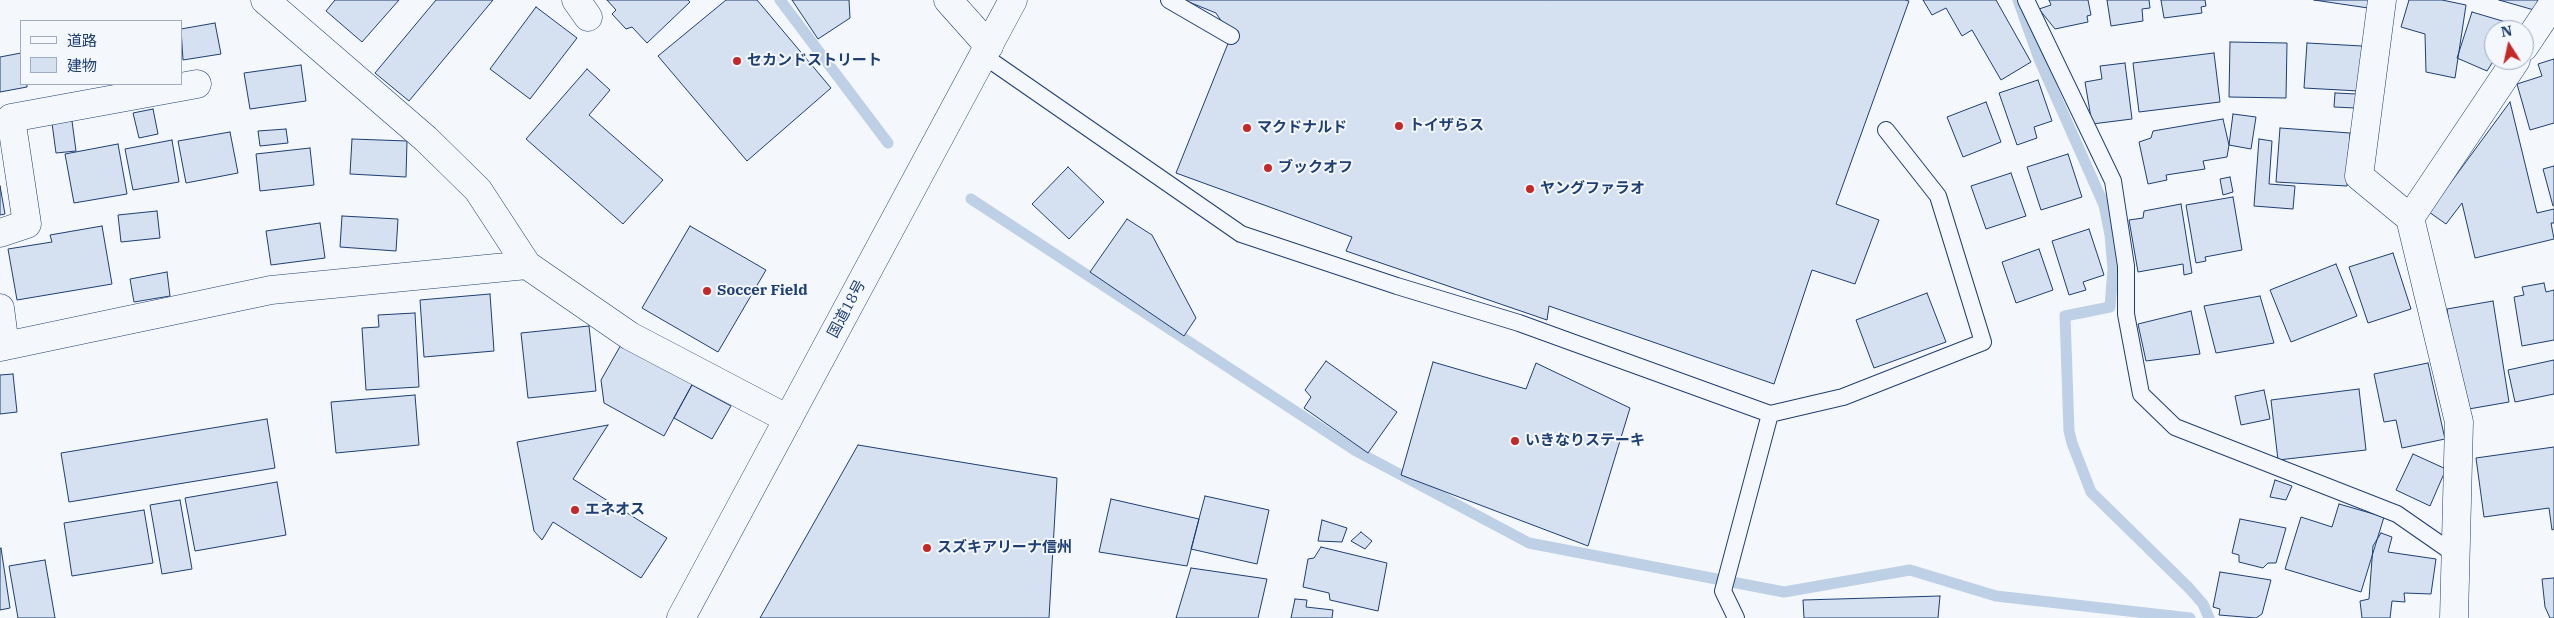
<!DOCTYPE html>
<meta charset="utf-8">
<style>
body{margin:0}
#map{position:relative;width:2554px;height:618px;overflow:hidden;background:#f4f7fb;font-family:"IBM Plex Serif","Noto Sans JP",serif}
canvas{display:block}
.legend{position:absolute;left:20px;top:20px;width:162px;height:65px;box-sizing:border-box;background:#f4f7fb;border:1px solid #9eadc5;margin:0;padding:6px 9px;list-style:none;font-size:15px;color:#1d3f73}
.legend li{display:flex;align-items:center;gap:10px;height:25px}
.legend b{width:25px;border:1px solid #9eadc5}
.north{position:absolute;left:2484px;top:20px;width:50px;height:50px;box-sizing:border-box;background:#f4f7fb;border:1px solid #9eadc5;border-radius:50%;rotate:350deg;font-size:14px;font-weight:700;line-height:20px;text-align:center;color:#1d3f73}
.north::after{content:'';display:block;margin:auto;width:18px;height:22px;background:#c62828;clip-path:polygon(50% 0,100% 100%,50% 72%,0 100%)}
</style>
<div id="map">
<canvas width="2554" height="618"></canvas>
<ul class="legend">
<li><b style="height:6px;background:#f4f7fb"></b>道路</li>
<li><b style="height:14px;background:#d5e0f0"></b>建物</li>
</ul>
<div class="north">N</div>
</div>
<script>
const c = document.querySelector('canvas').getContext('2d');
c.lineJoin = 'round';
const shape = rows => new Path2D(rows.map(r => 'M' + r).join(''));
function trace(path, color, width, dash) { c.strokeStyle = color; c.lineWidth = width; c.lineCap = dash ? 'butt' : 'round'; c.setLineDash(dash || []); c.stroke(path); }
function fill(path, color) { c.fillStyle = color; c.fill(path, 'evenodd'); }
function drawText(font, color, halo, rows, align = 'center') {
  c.font = font + ' "IBM Plex Serif","Noto Sans JP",serif'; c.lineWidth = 4; c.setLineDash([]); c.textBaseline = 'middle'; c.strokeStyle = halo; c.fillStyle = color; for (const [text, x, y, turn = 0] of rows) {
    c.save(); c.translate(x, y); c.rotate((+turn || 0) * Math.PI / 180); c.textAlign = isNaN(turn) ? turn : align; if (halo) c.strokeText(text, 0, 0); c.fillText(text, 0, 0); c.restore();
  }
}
trace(shape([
 [780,0,888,143],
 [2018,0,2039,59,2104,205,2110,235,2113,269,2110,307,2065,316,2069,431,2072,443,2091,492,2189,588,2203,604,2209,618],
 [971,199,1356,451,1529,543,1784,592,1910,570,1996,596,2190,618]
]), '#bed0e5', 11);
const building = shape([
 [335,0,399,0,362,42,326,11,335,0],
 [436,0,493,0,409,101,375,73,436,0],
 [607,0,688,0,690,2,647,43,632,27,626,29,612,14,616,10,607,0],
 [726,0,757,0,831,88,747,161,658,56,726,0],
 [792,0,849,0,850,18,818,39,792,0],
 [1184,0,1905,0,1909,1,1836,204,1879,220,1855,284,1812,270,1774,384,1549,306,1547,320,1346,251,1352,237,1176,173,1231,36,1216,13,1184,0],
 [1923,0,1996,0,2031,62,2001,80,1972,30,1962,36,1946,8,1932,15,1923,0],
 [2049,0,2088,0,2091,15,2087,16,2088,22,2055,29,2039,9,2051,5,2049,0],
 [2107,0,2149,0,2150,8,2142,9,2143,21,2111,26,2107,0],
 [2161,0,2205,0,2206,6,2201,7,2202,13,2164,18,2161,0],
 [2314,0,2369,0,2368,8,2314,0],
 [2409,0,2442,0,2466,5,2455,78,2426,72,2425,34,2401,27,2409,0],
 [2499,0,2538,0,2534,10,2499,0],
 [536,7,577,38,530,99,490,69,536,7],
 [2472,12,2516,25,2513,30,2494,30,2494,60,2487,71,2457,58,2472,12],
 [215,23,221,54,183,60,181,29,215,23],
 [2230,42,2287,43,2286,98,2229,97,2230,42],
 [2307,43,2362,46,2359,91,2304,88,2307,43],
 [21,53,21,84,27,84,27,87,0,92,0,57,21,53],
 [2214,53,2220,102,2139,112,2133,63,2214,53],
 [2554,59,2554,123,2530,130,2517,84,2542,76,2538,64,2554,59],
 [2125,63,2132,119,2092,124,2085,82,2102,79,2100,66,2125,63],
 [301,65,306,101,250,109,244,73,301,65],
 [587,69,610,90,589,115,663,180,623,224,526,139,587,69],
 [2038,80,2052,121,2034,127,2037,138,2017,145,1999,93,2038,80],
 [2335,93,2356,94,2355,108,2334,107,2335,93],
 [1986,102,2001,142,1963,157,1947,117,1986,102],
 [2510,102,2537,213,2554,209,2554,223,2551,223,2554,239,2475,258,2462,203,2446,224,2429,212,2510,102],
 [153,109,158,134,139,138,133,113,153,109],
 [2233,114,2256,117,2251,149,2229,145,2233,114],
 [2223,119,2229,145,2227,157,2203,161,2205,169,2166,175,2167,180,2148,184,2139,142,2151,138,2153,131,2223,119],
 [72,121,76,151,56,153,52,123,72,121],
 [2280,128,2350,133,2347,186,2276,182,2280,128],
 [286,129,288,143,260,146,258,131,286,129],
 [230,132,238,173,186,183,178,141,230,132],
 [352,139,407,141,406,177,350,174,352,139],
 [2259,139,2272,141,2269,184,2295,186,2293,209,2254,206,2259,139],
 [172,140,179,182,133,190,125,149,172,140],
 [118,144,127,194,74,203,65,154,118,144],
 [310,148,314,185,260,191,256,154,310,148],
 [2068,154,2082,197,2041,210,2027,167,2068,154],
 [2554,166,2554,206,2553,206,2543,169,2554,166],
 [1068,167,1104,202,1069,239,1032,204,1068,167],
 [2011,173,2026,216,1986,229,1971,186,2011,173],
 [2230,177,2233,192,2223,195,2220,179,2230,177],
 [0,186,5,214,0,215,0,186],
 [2233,197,2242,250,2205,257,2206,261,2196,263,2186,205,2233,197],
 [2181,204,2192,273,2184,275,2183,264,2138,272,2129,220,2143,218,2144,211,2181,204],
 [157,211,160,238,121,242,118,215,157,211],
 [342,216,398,219,396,251,340,247,342,216],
 [1127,219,1152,235,1196,318,1184,336,1090,272,1127,219],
 [320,223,325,258,271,265,266,231,320,223],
 [102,226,112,284,17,300,8,249,52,242,50,235,102,226],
 [690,226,766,270,718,352,642,308,690,226],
 [2089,229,2104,275,2083,282,2086,290,2069,295,2052,241,2089,229],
 [2039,249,2053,290,2016,303,2002,262,2039,249],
 [2393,253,2411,309,2368,323,2349,267,2393,253],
 [2336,264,2357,316,2291,342,2270,290,2336,264],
 [167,272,170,296,134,302,130,279,167,272],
 [2544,283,2546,292,2554,290,2554,340,2522,346,2514,297,2524,295,2522,287,2544,283],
 [1927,293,1946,342,1874,368,1856,320,1927,293],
 [490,294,494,351,424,357,420,300,490,294],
 [2260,296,2274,343,2216,353,2204,306,2260,296],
 [2493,301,2509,402,2463,410,2447,309,2493,301],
 [2191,311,2200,354,2146,361,2138,324,2191,311],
 [415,313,419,387,366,390,362,328,379,327,378,315,415,313],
 [589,326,596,391,528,398,521,333,589,326],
 [622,343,694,381,664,436,604,403,601,380,622,343],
 [2554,360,2554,394,2515,402,2508,370,2554,360],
 [1326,361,1397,412,1368,453,1304,408,1311,397,1305,390,1326,361],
 [1433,362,1526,389,1536,363,1630,408,1588,546,1401,475,1433,362],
 [2428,363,2445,439,2402,448,2396,420,2384,422,2374,374,2428,363],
 [13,374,17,412,0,414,0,375,13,374],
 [692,385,731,406,712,439,674,418,692,385],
 [2359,389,2366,450,2278,460,2271,400,2359,389],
 [2264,390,2270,419,2241,425,2235,396,2264,390],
 [415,395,419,445,336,453,331,402,415,395],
 [267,419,275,468,69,502,61,453,267,419],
 [608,425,573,479,667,538,641,578,553,522,542,540,534,531,517,442,608,425],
 [858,445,1057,478,1049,618,760,618,858,445],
 [2554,447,2554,529,2552,530,2549,508,2484,517,2476,458,2554,447],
 [2413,454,2446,469,2430,506,2396,490,2413,454],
 [2275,480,2292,486,2286,500,2270,497,2275,480],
 [277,482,286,535,195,551,185,498,277,482],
 [1205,496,1269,510,1257,564,1191,549,1205,496],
 [1111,499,1199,519,1187,566,1099,552,1111,499],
 [180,500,192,569,162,574,150,505,180,500],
 [2339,504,2384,517,2361,592,2285,569,2301,517,2332,527,2339,504],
 [144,510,153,563,72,576,64,523,144,510],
 [2240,519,2286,528,2276,563,2268,563,2263,568,2239,562,2239,555,2232,553,2240,519],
 [1322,520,1347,528,1342,542,1318,541,1322,520],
 [1361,532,1372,541,1365,549,1351,541,1361,532],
 [2381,533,2392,537,2388,552,2436,559,2431,594,2404,593,2405,602,2392,601,2390,618,2362,618,2360,601,2369,599,2373,546,2381,533],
 [1321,547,1387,563,1378,611,1330,600,1329,593,1303,587,1308,559,1314,558,1321,547],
 [1,548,10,608,0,610,0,549,1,548],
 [45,560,55,618,18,618,9,566,45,560],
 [1191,568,1267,579,1258,618,1176,618,1191,568],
 [2220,572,2271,580,2262,614,2256,618,2219,615,2220,609,2213,607,2220,572],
 [2554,578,2554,618,2550,618,2545,607,2542,579,2554,578],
 [1940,596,1938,618,1804,618,1803,600,1940,596],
 [1295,599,1307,600,1306,607,1333,610,1332,618,1291,618,1295,599]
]);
fill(building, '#d5e0f0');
trace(building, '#1d3f73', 1);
const service = shape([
 [1169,0,1231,36],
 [2026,0,2113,181,2126,266,2126,314,2141,394,2175,427,2397,514,2456,555],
 [984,56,1241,234,1397,286,1519,323,1770,414,1843,397,1983,342,1938,196,1886,130],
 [1736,618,1723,591,1770,414]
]);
const minor = shape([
 [265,0,426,139,478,190,527,265,630,336,788,419],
 [576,0,588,17],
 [948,0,989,46],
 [2382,0,2359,176,2410,218,2459,422,2454,618],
 [2524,47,2554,2],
 [2410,218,2516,60],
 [0,233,27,224,11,118,197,84],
 [0,308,5,346],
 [0,347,271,290,527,265]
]);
const trunk = shape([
 [681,618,1013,0]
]);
trace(service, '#1d3f73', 18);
trace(minor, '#1d3f73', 29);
trace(trunk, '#1d3f73', 29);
trace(service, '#f4f7fb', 16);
trace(minor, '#f4f7fb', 28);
trace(trunk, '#f4f7fb', 28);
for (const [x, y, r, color] of [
 [737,61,5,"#c62828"],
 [1399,126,5,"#c62828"],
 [1247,128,5,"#c62828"],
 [1268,168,5,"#c62828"],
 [1530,189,5,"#c62828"],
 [707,291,5,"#c62828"],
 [1515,441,5,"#c62828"],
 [575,510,5,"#c62828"],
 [927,548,5,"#c62828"]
]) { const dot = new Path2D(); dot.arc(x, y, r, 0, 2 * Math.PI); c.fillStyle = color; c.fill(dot); trace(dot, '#f4f7fb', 2); }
drawText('bold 15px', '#1d3f73', '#f4f7fb', [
 ["セカンドストリート",747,61],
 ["トイザらス",1409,126],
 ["マクドナルド",1257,128],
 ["ブックオフ",1278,168],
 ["ヤングファラオ",1540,189],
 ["Soccer Field",717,291],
 ["いきなりステーキ",1525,441],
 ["エネオス",585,510],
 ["スズキアリーナ信州",937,548]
], 'left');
drawText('15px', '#1d3f73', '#f4f7fb', [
 ["国道18号",847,309,-62]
]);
</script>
